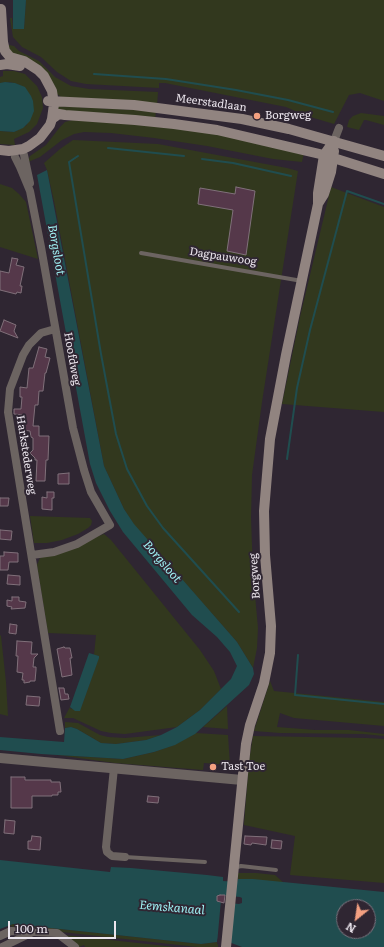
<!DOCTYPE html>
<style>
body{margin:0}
#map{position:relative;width:384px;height:947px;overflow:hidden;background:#2f2632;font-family:Literata,serif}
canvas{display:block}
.north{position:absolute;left:336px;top:899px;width:40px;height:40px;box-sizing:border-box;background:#2f2632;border:1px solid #7a727d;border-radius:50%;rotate:210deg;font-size:11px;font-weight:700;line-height:16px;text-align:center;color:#ebe5ed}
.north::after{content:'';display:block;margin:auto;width:14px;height:18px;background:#f3a081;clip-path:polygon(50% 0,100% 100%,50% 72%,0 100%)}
.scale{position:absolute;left:8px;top:921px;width:108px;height:18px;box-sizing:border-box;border:2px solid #ebe5ed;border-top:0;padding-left:5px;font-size:12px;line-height:14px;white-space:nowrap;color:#ebe5ed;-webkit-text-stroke:3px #2f2632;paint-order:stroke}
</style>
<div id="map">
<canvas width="384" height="947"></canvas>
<div class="north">N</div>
<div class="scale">100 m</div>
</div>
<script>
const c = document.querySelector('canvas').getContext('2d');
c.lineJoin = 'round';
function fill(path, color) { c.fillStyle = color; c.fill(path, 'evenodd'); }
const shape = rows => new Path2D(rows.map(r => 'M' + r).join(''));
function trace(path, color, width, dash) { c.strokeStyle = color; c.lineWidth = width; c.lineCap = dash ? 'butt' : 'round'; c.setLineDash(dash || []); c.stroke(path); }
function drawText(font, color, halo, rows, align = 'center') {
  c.font = font + ' Literata,serif'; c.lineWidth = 4; c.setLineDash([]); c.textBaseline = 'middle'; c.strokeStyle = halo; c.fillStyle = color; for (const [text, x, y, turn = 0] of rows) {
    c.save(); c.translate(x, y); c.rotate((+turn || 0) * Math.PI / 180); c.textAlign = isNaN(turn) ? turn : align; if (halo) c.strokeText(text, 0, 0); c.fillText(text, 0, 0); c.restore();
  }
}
fill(shape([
 [26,0,384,0,384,101,360,93,349,95,334,124,307,116,286,107,165,83,159,83,159,88,86,84,71,81,57,72,41,57,22,47,13,37,10,18,12,18,13,29,24,29],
 [9,45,14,46,19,51,39,61,55,77,71,86,89,89,158,92,157,106,61,97,57,94,52,83,9,52],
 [3,71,14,71,25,74,37,86,42,97,43,108,37,124,29,132,14,139,15,145,0,144,0,131,14,132,27,125,20,85,10,82,0,83,0,77,3,76],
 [57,106,156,111,155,120,56,112],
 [361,113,384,116,384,125,366,120,364,120,359,130,347,127,349,120,353,116],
 [73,120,150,124,224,135,304,153,302,162,273,159,207,146,154,138,111,133,84,132,74,134,62,140,40,157,28,162,28,161,30,156,46,145,60,127,65,122],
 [73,140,158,144,287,168,298,171,262,402,252,475,251,518,253,573,258,628,257,648,253,668,237,642,134,525,124,509,104,466,54,201,47,170,44,163,60,149],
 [0,184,12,188,19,194,26,202,38,259,0,247],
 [331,187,384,207,384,412,282,404,300,317],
 [30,516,90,518,92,521,91,525,88,528,78,534,62,540,47,543,34,543],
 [104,534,111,540,200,650,214,671,221,689,200,710,177,727,125,734,111,733,101,731,73,718,64,718,70,707,71,709,82,705,99,656,94,655,96,635,48,633,37,565,40,558],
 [0,635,1,636,6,682,8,716,0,714],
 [270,681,274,691,384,702,384,726,294,718,280,713,277,727,315,730,349,730,384,734,384,736,363,734,280,733,254,731],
 [227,706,228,729,203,727],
 [65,722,78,723,100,735,108,737,125,738,161,735,146,740,116,744,101,743,77,729,71,727,65,728],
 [196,733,228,735,230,765,204,763,203,770,115,763,57,755,123,759,154,752,174,745],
 [253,736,367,738,384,739,384,883,290,875,295,836,244,825,249,761],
 [238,873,256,873,275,875,284,883,238,879],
 [13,924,201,944,217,942,218,945,218,947,197,947,53,931,15,928,11,926,10,925],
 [64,935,175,947,85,947,84,945,79,947]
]), '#32381e');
fill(shape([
 [13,0,26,0,24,29,13,29],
 [5,82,15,83,25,87,31,96,33,101,34,111,30,121,23,128,14,132,0,131,0,83],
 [47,170,104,466,124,509,134,524,237,642,253,668,254,674,249,685,195,734,175,745,154,752,123,759,41,754,0,750,0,737,64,742,65,728,71,727,77,729,101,743,116,744,146,740,161,735,177,727,200,710,231,679,237,666,230,652,217,637,192,615,123,532,110,511,96,483,90,464,37,175],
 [89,653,99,656,99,658,80,711,75,711,70,707],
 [0,860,110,872,111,867,131,868,207,875,223,877,223,881,237,882,238,879,253,879,384,892,384,947,242,947,218,938,217,942,201,944,13,924,0,929],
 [220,895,240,897,242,898,242,903,239,904,219,902,217,901,217,896],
 [344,907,368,907,368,931,344,931]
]), '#204d4f');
fill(shape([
 [221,900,235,902,229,941,219,940,219,943,217,944]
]), '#2f2632');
trace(shape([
 [94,74,166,79,236,90,288,100,333,112],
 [108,148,184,156],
 [78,156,69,162,101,354,116,434,127,469,147,506,163,528,239,612],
 [202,159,233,163,291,176],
 [287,459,297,388,310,330,347,191,384,204],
 [298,655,295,695,384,704]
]), '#204d4f', 2);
const building = shape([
 [236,187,255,191,246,255,227,251,233,210,198,204,200,188,235,194,236,187],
 [12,258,18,259,16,265,24,267,20,286,22,286,21,293,17,292,16,294,0,290,0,271,9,273,12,258],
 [4,320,16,325,14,331,18,338,0,331,4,320],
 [39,347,47,349,45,357,50,358,46,373,45,373,43,391,39,391,38,405,35,405,33,426,39,426,39,436,49,436,48,460,46,460,45,481,36,481,37,460,35,460,35,458,30,453,33,450,33,438,31,437,30,431,23,430,23,415,14,414,14,409,21,409,22,397,20,397,20,387,27,388,29,368,33,368,39,347],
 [69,473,69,484,58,484,58,474,69,473],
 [47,492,54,492,54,498,52,498,52,510,42,509,42,497,47,498,47,492],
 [0,498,9,498,8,506,0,506,0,498],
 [0,530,12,531,11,540,0,539,0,530],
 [4,552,18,553,18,562,9,562,8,570,0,570,0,556,4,556,4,552],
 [8,575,20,576,20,585,7,584,8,575],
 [12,597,19,597,19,601,26,602,25,608,11,609,12,607,7,606,7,600,12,601,12,597],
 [10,624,17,625,16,634,9,633,10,624],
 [17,641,32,642,31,654,38,654,34,658,33,667,36,667,36,670,35,681,30,681,30,682,24,683,24,680,22,680,23,673,17,672,18,656,16,656,17,641],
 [64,647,65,648,70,648,72,658,70,658,72,675,62,677,57,649,64,647],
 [59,688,64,688,65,694,68,694,69,699,61,700,59,688],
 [27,696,40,697,39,706,26,705,27,696],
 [11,777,25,777,25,780,51,780,51,782,60,782,61,792,58,792,58,795,52,795,52,796,32,796,32,808,11,808,11,777],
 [148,796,159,797,158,803,147,802,148,796],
 [5,820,15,821,14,834,4,833,5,820],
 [32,836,41,837,40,850,28,849,28,841,31,841,32,836],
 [245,836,267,837,266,845,252,843,251,845,244,844,245,836],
 [272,840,282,841,281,849,271,848,272,840],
 [220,895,225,895,224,903,217,901,217,896,220,895]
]);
fill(building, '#55384a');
trace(building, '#80707a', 1);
trace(shape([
 [141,253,302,281],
 [125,857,205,862],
 [234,868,241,866,276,870]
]), '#6c6461', 4);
trace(shape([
 [334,141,339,128],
 [24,155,30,183],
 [15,157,20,167,30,191,41,247,73,428,84,470,91,492,110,525,77,544,54,552,32,555],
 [55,329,41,333,29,345,23,355,10,389,8,412,60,731],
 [114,768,106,847,107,852,112,856,125,857],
 [0,936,11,931,57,933,75,947],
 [2,947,33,932]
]), '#6c6461', 8);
trace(shape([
 [0,758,242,780]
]), '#6c6461', 10);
trace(shape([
 [0,65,7,64,20,66],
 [48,101,134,105,242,119,289,129,384,156],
 [52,119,59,114,65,115,135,120,174,124,217,130,324,155,384,174],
 [0,150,9,151,23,149,29,146,40,138,50,125,52,119,54,104,52,91,44,76,38,70,24,61,10,57,5,51,3,42,1,9],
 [319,202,324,194,331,172,334,151],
 [226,947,246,744,250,725,264,683,270,653,271,626,265,555,264,511,270,439,286,355,318,204,318,193,324,155,334,141]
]), '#918480', 10);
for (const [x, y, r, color] of [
 [257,116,4,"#f3a081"],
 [213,767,4,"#f3a081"]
]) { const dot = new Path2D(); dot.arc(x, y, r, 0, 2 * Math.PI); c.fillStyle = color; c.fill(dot); trace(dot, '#2f2632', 1.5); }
drawText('11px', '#ebe5ed', '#2f2632', [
 ["Meerstadlaan",211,103,8],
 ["Dagpauwoog",223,257,9],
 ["Hoofdweg",72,359,80],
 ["Harkstederweg",26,455,81],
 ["Borgweg",255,576,-94]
]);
drawText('11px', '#ebe5ed', '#2f2632', [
 ["Borgweg",265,116],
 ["Tast Toe",221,767]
], 'left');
drawText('italic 12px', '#9ff1f4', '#2f2632', [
 ["Borgsloot",56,250,80],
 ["Borgsloot",162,562,49],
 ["Eemskanaal",172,908,5]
]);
</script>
